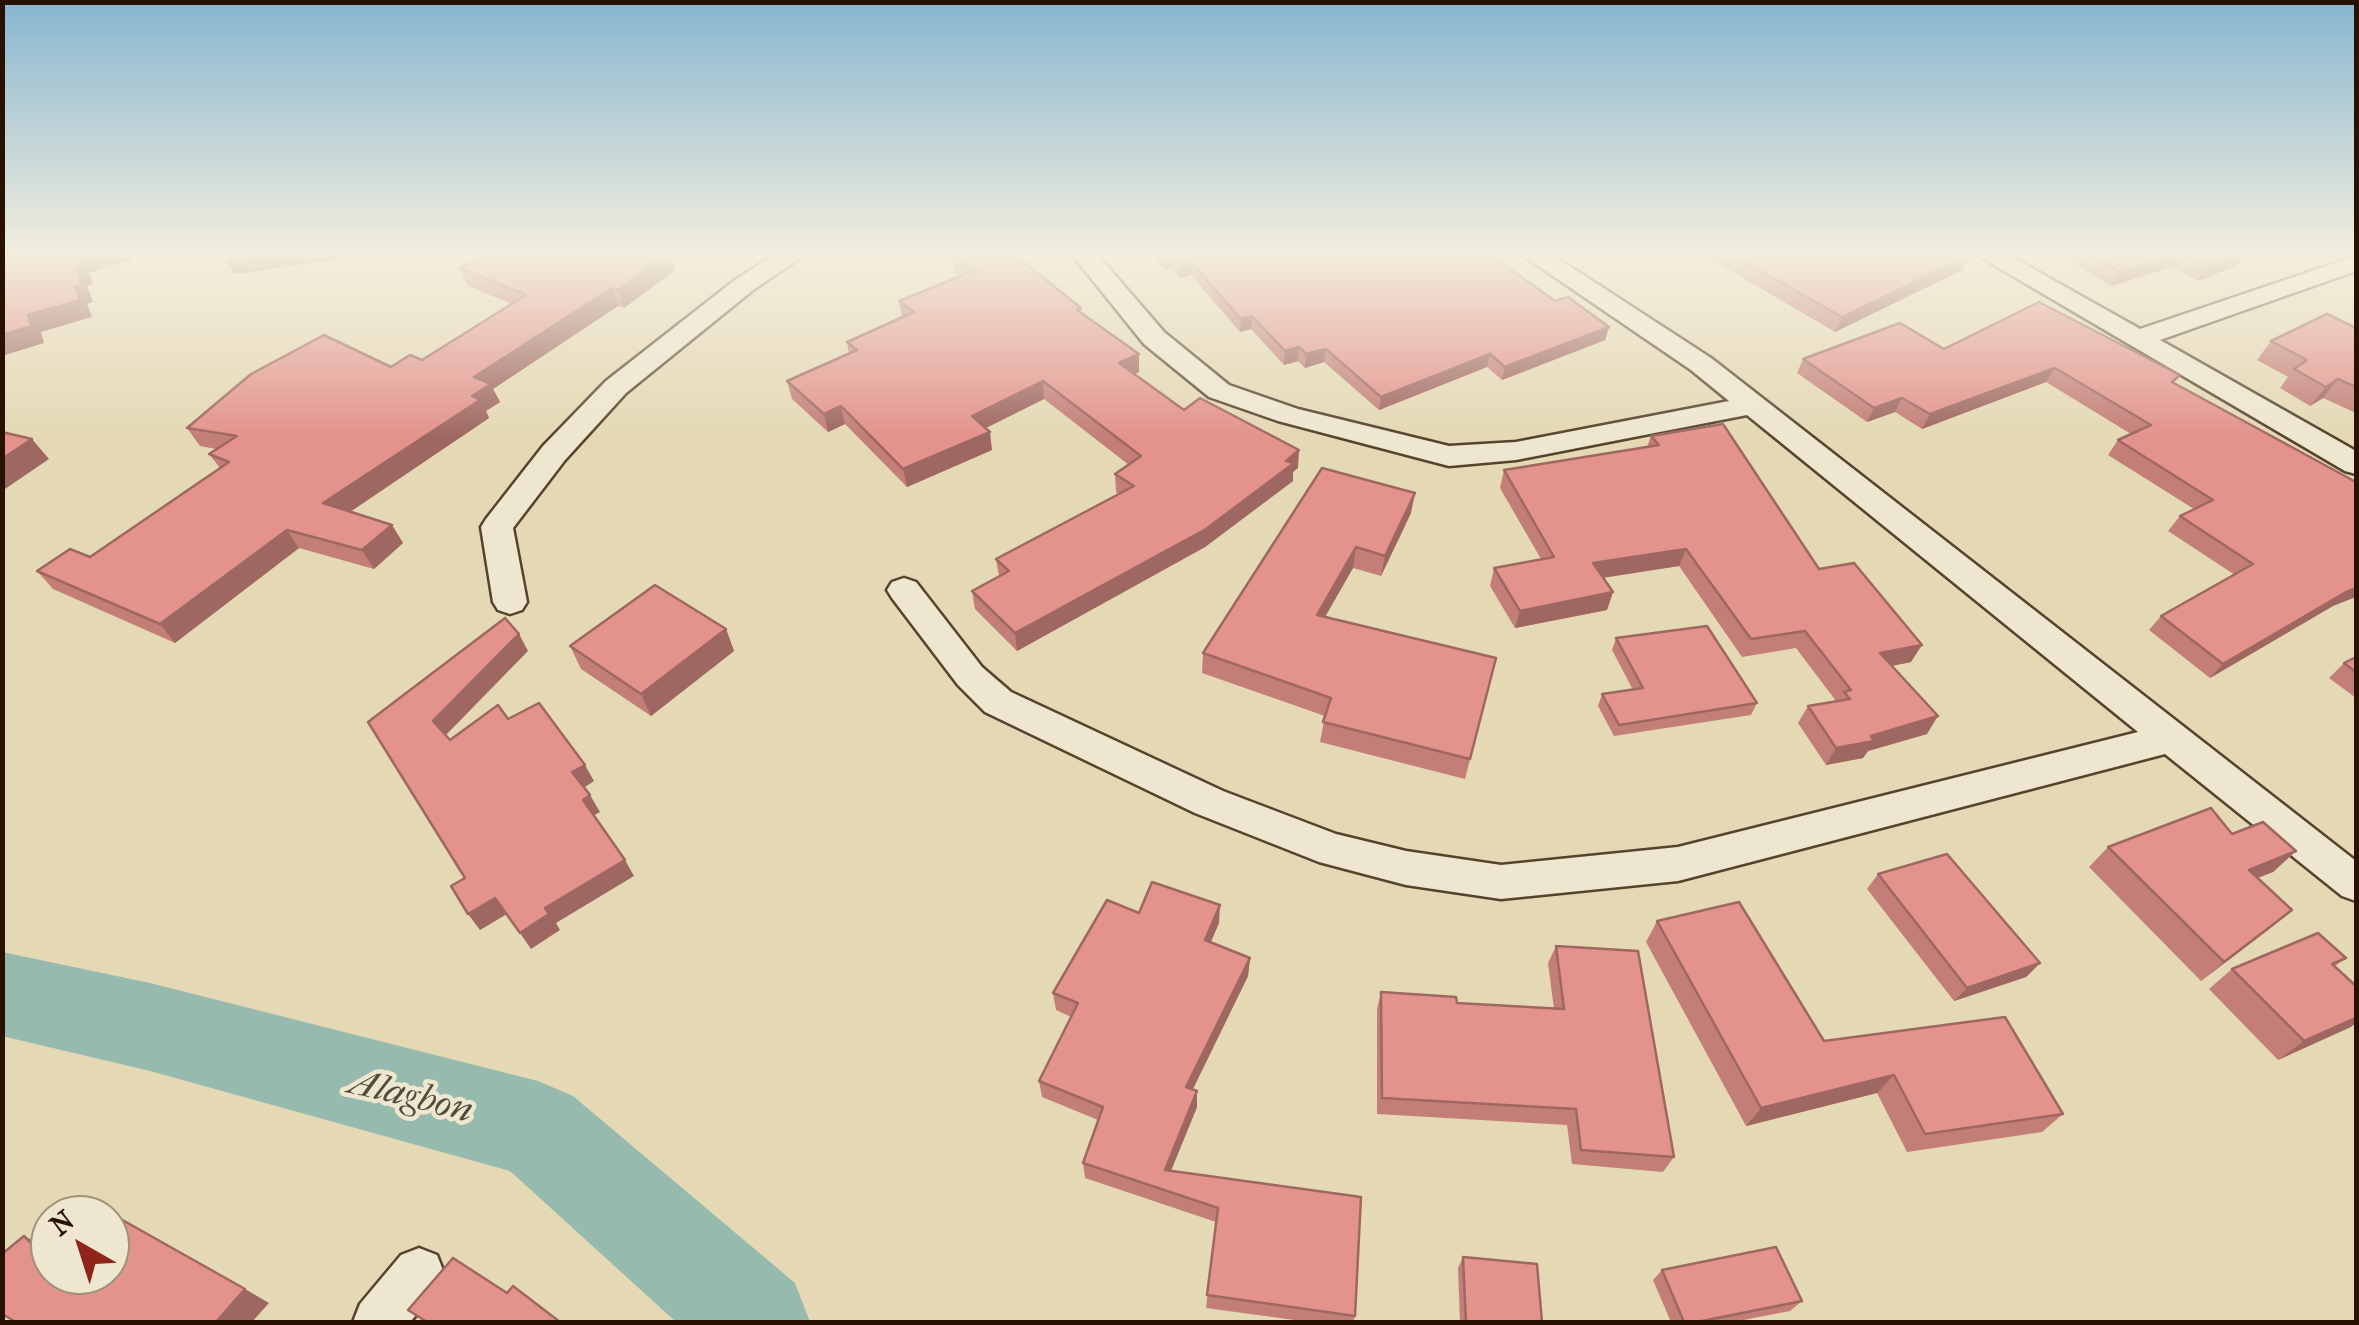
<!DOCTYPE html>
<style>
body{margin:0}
#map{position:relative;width:2359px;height:1325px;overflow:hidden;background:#e5d9b5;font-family:"IM FELL French Canon",serif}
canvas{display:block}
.frame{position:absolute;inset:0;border:5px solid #281100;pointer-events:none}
.north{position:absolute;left:30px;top:1195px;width:100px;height:100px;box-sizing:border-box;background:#eee6cf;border:2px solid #9f917c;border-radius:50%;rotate:321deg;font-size:28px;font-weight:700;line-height:40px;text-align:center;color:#281100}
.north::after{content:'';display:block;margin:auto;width:35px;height:45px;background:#8f2418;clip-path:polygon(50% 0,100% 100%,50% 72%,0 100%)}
</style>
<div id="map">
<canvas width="2359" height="1325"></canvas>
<div class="frame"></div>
<div class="north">N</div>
</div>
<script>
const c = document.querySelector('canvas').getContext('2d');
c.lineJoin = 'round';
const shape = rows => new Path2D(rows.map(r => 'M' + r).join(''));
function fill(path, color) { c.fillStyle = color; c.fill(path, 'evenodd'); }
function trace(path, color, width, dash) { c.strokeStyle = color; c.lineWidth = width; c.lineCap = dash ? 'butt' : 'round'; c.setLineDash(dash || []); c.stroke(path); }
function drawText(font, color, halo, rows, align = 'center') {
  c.font = font + ' "IM FELL French Canon",serif'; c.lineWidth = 9; c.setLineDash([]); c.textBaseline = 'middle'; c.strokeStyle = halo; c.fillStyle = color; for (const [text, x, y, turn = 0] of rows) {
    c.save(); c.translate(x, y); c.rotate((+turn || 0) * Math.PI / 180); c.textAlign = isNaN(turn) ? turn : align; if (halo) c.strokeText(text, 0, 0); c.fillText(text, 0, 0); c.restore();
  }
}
fill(shape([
 [2,952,150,983,538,1081,573,1096,795,1283,810,1322,676,1322,510,1171,150,1071,2,1036,2,952]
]), '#96baad');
const street = shape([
 [779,252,809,252,753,290,626,393,565,460,513,528,527,602,522,610,510,614,498,610,493,602,481,527,486,519,543,446,606,381,735,280,779,252],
 [1070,252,1095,252,1164,332,1229,385,1298,409,1449,446,1516,442,1729,401,1691,370,1518,252,1548,252,1711,358,2356,861,2356,901,2342,896,2165,754,1678,881,1501,899,1406,885,1319,862,1195,813,985,712,958,685,892,598,887,590,892,582,904,578,916,582,982,667,1011,692,1223,791,1336,834,1406,851,1501,865,1678,847,2138,732,1747,415,1516,460,1449,466,1278,421,1209,397,1144,344,1070,252],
 [1972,252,2003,252,2140,329,2356,256,2356,271,2160,340,2356,451,2356,474,2345,471,1972,252],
 [419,1248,437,1255,444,1273,437,1291,410,1322,353,1322,360,1304,401,1255,419,1248]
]);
trace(street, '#57432d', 5);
fill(street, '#eee6cf');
fill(shape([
 [1148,252,1486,252,1555,301,1609,327,1605,340,1502,380,1487,367,1379,410,1324,362,1305,368,1298,361,1284,365,1251,329,1240,332,1191,275,1180,278,1171,268,1165,270],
 [1689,252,1858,252,1962,270,1835,332,1699,252,1694,255],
 [2059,252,2247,252,2238,265,2198,281,2172,267,2111,286,2058,254],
 [669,253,675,270,624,308,618,306,493,389,500,402,486,411,489,418,350,512,392,525,403,543,374,569,299,548,175,643,53,589,37,571,90,557,220,468,209,454,216,449,200,446,187,428,391,367,422,360,512,304,468,286,460,268],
 [952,255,1081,308,1082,313,1139,354,1139,372,1134,374,1184,410,1298,468,1293,472,1293,481,1205,547,1017,651,975,609,972,591,999,576,996,559,1119,494,1116,492,1115,474,1129,465,1044,399,985,428,992,450,907,487,845,424,828,432,792,399,787,381,849,354,847,342,902,318,899,301,960,276,954,273],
 [2356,328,2356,413,2323,398,2310,406,2280,388,2288,377,2257,360,2271,341],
 [1944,349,2174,383,2333,606,2210,678,2149,630,2161,616,2235,575,2168,531,2180,516,2194,509,2108,455,2118,440,2131,434,2046,382,1922,429,1895,412,1867,422,1797,373,1803,359],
 [1651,436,1819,569,1911,662,1892,666,1927,734,1868,751,1863,758,1826,765,1798,723,1808,706,1836,701,1796,648,1742,657,1679,566,1603,578,1613,592,1607,610,1515,628,1490,586,1494,568,1541,559,1500,488,1504,470,1647,447],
 [1322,468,1411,513,1381,576,1353,568,1325,617,1496,658,1465,779,1320,742,1325,716,1202,673,1203,653],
 [726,629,734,651,651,716,581,669,570,646],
 [1616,638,1757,703,1751,715,1614,736,1598,706,1602,694,1633,690,1612,650],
 [2356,657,2356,698,2329,678,2344,663],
 [2232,834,2296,851,2273,872,2257,878,2292,910,2201,981,2089,867,2108,847],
 [1878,874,2040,963,2026,977,1954,1001,1867,889],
 [1139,913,1219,923,1211,942,1250,958,1248,976,1193,1089,1197,1091,1197,1107,1171,1171,1355,1316,1353,1322,1309,1322,1206,1308,1216,1222,1085,1178,1083,1163,1098,1120,1042,1097,1039,1081,1071,1017,1056,1010,1053,993],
 [1657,921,1824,1041,2063,1114,2042,1132,1907,1152,1877,1093,1746,1126,1646,942],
 [1556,946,1674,1157,1663,1172,1572,1164,1567,1125,1377,1114,1377,1009,1381,992,1457,1003,1554,1009,1548,963],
 [2346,958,2335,966,2356,986,2356,1023,2278,1060,2209,989,2232,969],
 [1463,1257,1542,1322,1460,1322,1458,1268],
 [1662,1270,1802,1301,1790,1311,1733,1322,1671,1322,1653,1280]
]), '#c37e78');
fill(shape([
 [93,252,128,252,132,260,89,273,93,284,87,286,93,302,87,304,92,317,41,332,44,343,2,356,2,335,28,315,75,287,77,256],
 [288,252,365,252,363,256,235,274,226,261],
 [2244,252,2247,252,2238,265,2198,281,2207,267],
 [669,253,675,270,624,308,618,290],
 [2181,253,2172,267,2111,286,2120,272],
 [1171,255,1171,268,1165,270,1165,257],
 [1970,255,1962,270,1835,332,1842,317],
 [1191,262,1191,275,1180,278,1180,265],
 [612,288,618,306,493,389,500,402,486,411,489,418,335,522,323,503,472,396,474,377],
 [1252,316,1251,329,1240,332,1241,319],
 [1609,327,1605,340,1502,380,1505,367],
 [1299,347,1298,361,1284,365,1285,351],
 [1326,349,1324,362,1305,368,1306,354],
 [1139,354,1139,372,1120,381,1119,363],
 [1490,354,1487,367,1379,410,1381,397],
 [2055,368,2046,382,1922,429,1930,414],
 [2338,379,2323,398,2310,406,2326,387],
 [1043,381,1044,399,974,434,972,416],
 [1902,398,1895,412,1867,422,1874,408],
 [841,406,845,424,828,432,824,414],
 [990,432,992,450,907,487,903,469],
 [32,439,49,459,2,491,2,459],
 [1299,450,1298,468,1293,472,1293,481,1205,547,1017,651,1015,633,1286,461],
 [1415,493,1411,513,1381,576,1385,556],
 [392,525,403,543,374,569,362,550],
 [287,530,299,548,175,643,160,624],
 [1356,547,1353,568,1314,636,1317,615],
 [1686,549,1679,566,1587,580,1593,563],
 [2356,588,2356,597,2333,606,2210,678,2223,664,2346,592],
 [1613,592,1607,610,1515,628,1520,611],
 [726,629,734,651,651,716,641,694],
 [519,634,528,651,444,737,433,721],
 [1922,645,1911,662,1870,670,1880,653],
 [1938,716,1927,734,1868,751,1863,758,1826,765,1836,748],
 [585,765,594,781,582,789,572,772],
 [590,795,600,812,593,816,583,800],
 [2296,851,2273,872,2227,890,2249,870],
 [625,860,634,876,556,923,560,930,531,949,520,933,545,908],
 [495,898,507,914,480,930,468,914],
 [1220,905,1219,923,1204,957,1205,940],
 [2292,910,2268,930,2201,981,2224,962],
 [1250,958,1248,976,1186,1103,1186,1087],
 [2040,963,2026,977,1954,1001,1967,988],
 [2356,1018,2356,1023,2351,1027,2278,1060,2304,1041],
 [1894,1075,1877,1093,1746,1126,1761,1108],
 [1197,1091,1197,1107,1165,1185,1165,1170],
 [24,1236,50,1249,50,1262],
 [245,1289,269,1303,252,1322,216,1322]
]), '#9f6762');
const building = shape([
 [2,252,93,252,77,256,82,268,76,269,81,285,75,287,80,300,28,315,31,326,2,335,2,252],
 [230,252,288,252,226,261,230,252],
 [488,252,669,253,618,290,612,288,474,377,491,384,472,396,480,400,323,503,392,525,362,550,287,530,160,624,37,571,70,549,90,557,229,462,209,454,237,436,187,428,251,374,324,335,391,367,410,355,422,360,526,295,460,268,488,252],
 [959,252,1011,252,1081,308,1077,310,1139,354,1119,363,1184,410,1200,398,1299,450,1286,461,1294,463,1206,529,1015,633,972,591,1009,571,996,559,1134,486,1115,474,1141,456,1043,381,972,416,990,432,903,469,841,406,824,414,787,381,857,350,847,342,914,312,899,301,976,270,952,255,959,252],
 [1160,252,1486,252,1555,301,1568,297,1609,327,1505,367,1490,354,1381,397,1326,349,1306,354,1299,347,1285,351,1252,316,1241,319,1191,262,1180,265,1171,255,1165,257,1160,252],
 [1728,252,1858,252,1861,253,1865,252,1962,252,1970,255,1842,317,1728,252],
 [2085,252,2244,252,2207,267,2181,253,2120,272,2085,252],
 [2039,302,2180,375,2172,382,2356,482,2356,588,2346,592,2223,664,2161,616,2253,564,2180,516,2213,500,2118,440,2151,425,2055,368,1930,414,1902,398,1874,408,1803,359,1900,323,1944,349,2039,302],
 [2327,314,2356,328,2356,387,2338,379,2326,387,2294,369,2307,360,2271,341,2327,314],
 [1723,424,1819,569,1854,563,1922,645,1880,653,1938,716,1871,736,1874,741,1836,748,1808,706,1850,699,1844,692,1851,690,1805,631,1751,639,1686,549,1593,563,1613,592,1520,611,1494,568,1554,557,1504,470,1659,445,1651,436,1723,424],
 [2,432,32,439,2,459,2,432],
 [1322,468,1415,493,1385,556,1356,547,1317,615,1496,658,1470,759,1323,722,1331,698,1203,653,1322,468],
 [655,585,726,629,641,694,570,646,655,585],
 [505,618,519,634,433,721,450,740,498,705,508,719,539,703,585,765,572,772,590,795,583,800,625,860,545,908,549,914,520,933,495,898,468,914,451,886,465,878,368,722,505,618],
 [1707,626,1757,703,1619,725,1602,694,1643,688,1616,638,1707,626],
 [2356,657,2356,672,2344,663,2356,657],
 [2211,808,2232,834,2263,822,2296,851,2249,870,2292,910,2224,962,2108,847,2211,808],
 [1947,854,2040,963,1967,988,1878,874,1947,854],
 [1152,882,1220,905,1205,940,1250,958,1186,1087,1197,1091,1165,1170,1361,1197,1355,1316,1207,1295,1218,1208,1083,1163,1103,1107,1039,1081,1078,1003,1053,993,1107,900,1139,913,1152,882],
 [1739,902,1824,1041,2005,1017,2063,1114,1925,1134,1894,1075,1761,1108,1657,921,1739,902],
 [2318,933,2346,958,2332,964,2356,986,2356,1018,2304,1041,2232,969,2318,933],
 [1556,946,1638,951,1674,1157,1581,1150,1576,1109,1382,1098,1381,992,1456,997,1457,1003,1564,1009,1556,946],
 [110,1213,245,1289,216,1322,16,1322,2,1314,2,1254,24,1236,50,1262,50,1275,110,1275,110,1215,108,1215,110,1213],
 [1776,1247,1802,1301,1697,1322,1684,1322,1662,1270,1776,1247],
 [1463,1257,1537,1264,1542,1322,1466,1322,1463,1257],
 [453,1258,507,1293,513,1286,560,1322,427,1322,408,1310,453,1258]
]);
fill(building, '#e3938c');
trace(building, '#9f6762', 2.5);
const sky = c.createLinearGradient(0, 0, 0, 437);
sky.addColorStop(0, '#87b6d0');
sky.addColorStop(0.58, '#f3eede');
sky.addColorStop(1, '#f3eede00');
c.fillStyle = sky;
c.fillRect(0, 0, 2359, 437);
drawText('italic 38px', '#4e4c3d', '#eee6cf', [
 ["Alagbon",411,1098,14]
]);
</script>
